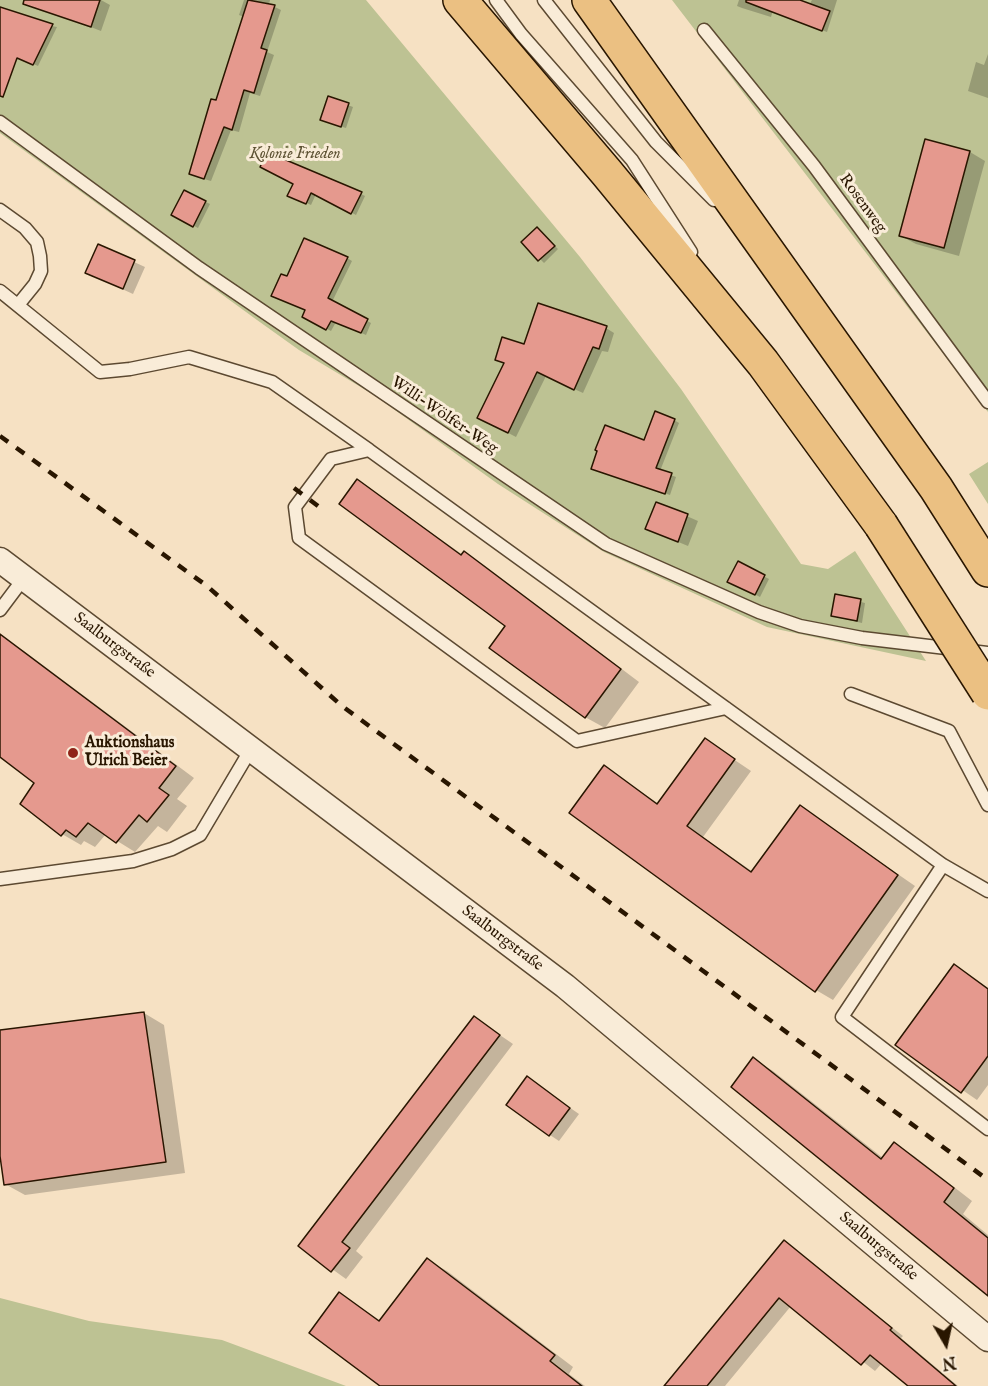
<!DOCTYPE html>
<meta charset="utf-8">
<style>
body{margin:0}
#map{position:relative;width:988px;height:1386px;overflow:hidden;background:#f6e1c3;font-family:"IM FELL English",serif}
canvas{display:block}
.north{position:absolute;left:916px;top:1314px;width:60px;height:60px;-webkit-text-stroke:4px #f9ecd8;paint-order:stroke;rotate:171deg;font-size:16px;font-weight:700;line-height:24px;text-align:center;color:#291600}
.north::after{content:'';display:block;margin:auto;width:21px;height:27px;background:#291600;clip-path:polygon(50% 0,100% 100%,50% 72%,0 100%)}
</style>
<div id="map">
<canvas width="988" height="1386"></canvas>
<div class="north">N</div>
</div>
<script>
const c = document.querySelector('canvas').getContext('2d');
c.lineJoin = 'round';
function fill(path, color) { c.fillStyle = color; c.fill(path, 'evenodd'); }
const shape = rows => new Path2D(rows.map(r => 'M' + r).join(''));
function trace(path, color, width, dash) { c.strokeStyle = color; c.lineWidth = width; c.lineCap = dash ? 'butt' : 'round'; c.setLineDash(dash || []); c.stroke(path); }
function drawText(font, color, halo, rows, align = 'center') {
  c.font = font + ' "IM FELL English",serif'; c.lineWidth = 6; c.setLineDash([]); c.textBaseline = 'middle'; c.strokeStyle = halo; c.fillStyle = color; for (const [text, x, y, turn = 0] of rows) {
    c.save(); c.translate(x, y); c.rotate((+turn || 0) * Math.PI / 180); c.textAlign = isNaN(turn) ? turn : align; if (halo) c.strokeText(text, 0, 0); c.fillText(text, 0, 0); c.restore();
  }
}
fill(shape([
 [0,0,366,0,580,257,681,389,801,564,828,569,855,551,926,661,767,627,604,552,498,484,374,395,299,350,257,320,0,133],
 [672,0,988,0,988,412],
 [988,462,988,504,969,474],
 [0,1298,89,1321,222,1340,346,1386,0,1386]
]), '#bdc293');
fill(shape([
 [59,0,101,0,110,5,101,31,55,13],
 [244,0,270,0,269,4,281,10,267,52,274,55,260,96,250,93,239,132,231,130,211,181,197,177,217,102,244,17,239,15],
 [739,0,776,0,771,17,742,8,737,6],
 [812,0,837,0,827,32,799,22],
 [0,17,57,27,38,66,6,52,0,38],
 [988,54,988,98,968,91,976,62,984,65],
 [329,98,353,107,346,128,326,122],
 [926,141,970,152,985,161,959,256,916,244,901,236],
 [294,184,361,194,365,196,356,215,316,194,311,205,294,197],
 [185,192,210,204,198,228,173,215],
 [537,229,558,249,544,263,523,242],
 [99,246,145,267,133,294,87,273],
 [347,258,352,261,332,302,371,323,366,335,336,322,331,331,304,317,307,310,288,278],
 [606,328,614,333,608,352,602,351,583,393,546,376,516,437,487,422,505,364,496,359,525,345],
 [674,420,679,423,660,471,676,477,670,495,597,471],
 [358,481,463,555,465,553,484,565,639,682,605,728,585,717,507,626],
 [657,503,698,521,688,546,647,529],
 [738,563,769,579,760,597,729,581],
 [836,596,865,603,862,623,832,616],
 [5,640,24,651,194,778,177,799,187,806,167,832,158,826,135,852,106,834,95,847,84,841,81,845,62,834,36,783,0,755,0,647],
 [705,740,751,771,703,837,753,872,801,807,915,886,833,1000,816,990,605,767,659,804],
 [954,966,988,988,988,1085,977,1100,897,1045],
 [144,1013,164,1025,185,1173,25,1195,5,1184,0,1145,0,1032],
 [475,1018,513,1044,356,1251,363,1257,346,1279,300,1246],
 [754,1059,773,1071,883,1158,894,1144,914,1156,972,1201,963,1214,988,1235,988,1294],
 [527,1078,579,1114,559,1141,550,1135],
 [784,1242,903,1336,901,1338,958,1386,910,1386,882,1363,875,1371,791,1306,725,1386,666,1386],
 [427,1260,447,1271,573,1367,569,1374,585,1386,383,1386,340,1294,381,1321]
]), '#0003');
const building = shape([
 [24,0,100,0,91,27,23,4,24,0],
 [248,0,275,5,261,48,267,50,254,93,244,90,232,130,224,127,204,179,189,174,211,99,216,100,248,0],
 [746,0,800,0,830,11,822,31,746,2,746,0],
 [0,7,53,24,33,65,17,58,3,97,0,96,0,7],
 [328,96,349,103,341,127,320,120,328,96],
 [925,139,970,151,944,248,899,236,925,139],
 [267,152,362,192,351,214,311,193,306,204,287,196,293,184,260,167,267,152],
 [184,190,206,201,193,227,171,215,184,190],
 [537,227,555,246,538,261,521,242,537,227],
 [304,238,348,257,328,298,368,319,361,333,331,321,326,330,302,317,305,310,271,296,281,274,287,276,304,238],
 [98,244,135,260,123,289,85,273,98,244],
 [538,303,607,326,599,349,593,347,574,390,537,372,508,433,477,418,504,363,495,360,502,337,524,344,538,303],
 [655,411,675,419,656,468,672,473,665,494,591,469,597,451,595,450,605,425,644,440,655,411],
 [357,479,461,555,464,551,621,669,585,718,489,648,505,626,339,504,357,479],
 [656,502,688,514,678,542,645,529,656,502],
 [738,561,765,575,755,595,727,582,738,561],
 [835,594,861,599,857,621,831,616,835,594],
 [0,634,176,766,159,788,169,795,147,822,139,815,116,843,88,823,76,837,66,830,61,836,20,804,34,783,0,757,0,634],
 [705,738,735,759,687,826,751,872,800,805,898,875,815,992,569,813,604,765,657,804,705,738],
 [954,964,988,989,988,1056,961,1093,895,1045,954,964],
 [144,1012,166,1162,4,1185,0,1156,0,1030,144,1012],
 [474,1016,500,1035,342,1242,350,1248,331,1272,298,1246,474,1016],
 [753,1057,881,1159,894,1142,954,1188,944,1202,988,1238,988,1296,731,1087,753,1057],
 [527,1076,570,1108,549,1136,506,1105,527,1076],
 [784,1240,892,1328,890,1330,956,1386,908,1386,870,1355,861,1365,779,1298,707,1386,664,1386,784,1240],
 [427,1258,555,1355,550,1361,582,1386,380,1386,309,1333,339,1292,379,1321,427,1258]
]);
fill(building, '#e5998e');
trace(building, '#291600', 1.5);
const lane = shape([
 [496,0,521,34,632,160,691,252],
 [544,0,656,142,714,200],
 [704,30,814,166,988,402],
 [0,122,199,268,606,544,759,612,800,626,862,638,988,653],
 [0,210,25,228,37,242,40,256,41,271,35,284,18,305],
 [0,291,100,372,130,369,189,357,272,382,369,450],
 [0,610,24,578],
 [851,694,949,731,988,805],
 [726,708,577,741,299,538,295,507,331,459,369,450,943,865,988,891],
 [943,865,842,1017,988,1129],
 [0,879,133,861,172,849,200,835,251,749]
]);
const street = shape([
 [0,560,565,986,988,1339]
]);
const highway = shape([
 [460,0,607,173,763,363,881,525],
 [589,0,936,488,988,570]
]);
trace(lane, '#5c4931', 15);
trace(street, '#5c4931', 27);
trace(highway, '#291600', 36);
trace(lane, '#f9ecd8', 12);
trace(street, '#f9ecd8', 24);
trace(highway, '#ebc082', 33);
trace(shape([
 [0,436,207,586,342,706,988,1180],
 [294,488,322,509]
]), '#291600', 4.5, [10, 10]);
const highwayBridge = shape([
 [881,525,988,693]
]);
trace(highwayBridge, '#291600', 36, []);
trace(highwayBridge, '#ebc082', 33);
for (const [x, y, r, color] of [
 [73,753,6,"#8f2418"]
]) { const dot = new Path2D(); dot.arc(x, y, r, 0, 2 * Math.PI); c.fillStyle = color; c.fill(dot); trace(dot, '#f9ecd8', 2); }
drawText('italic 16px', '#5d5233', '#f9ecd8', [
 ["Kolonie Frieden",295,155]
]);
drawText('16px', '#291600', '#f9ecd8', [
 ["Rosenweg",862,204,54],
 ["Willi-Wölfer-Weg",444,416,34],
 ["Saalburgstraße",114,646,37],
 ["Saalburgstraße",502,939,37],
 ["Saalburgstraße",878,1247,40]
]);
drawText('bold 16px', '#291600', '#f9ecd8', [
 ["Auktionshaus",85,744],
 ["Ulrich Beier",85,762]
], 'left');
</script>
